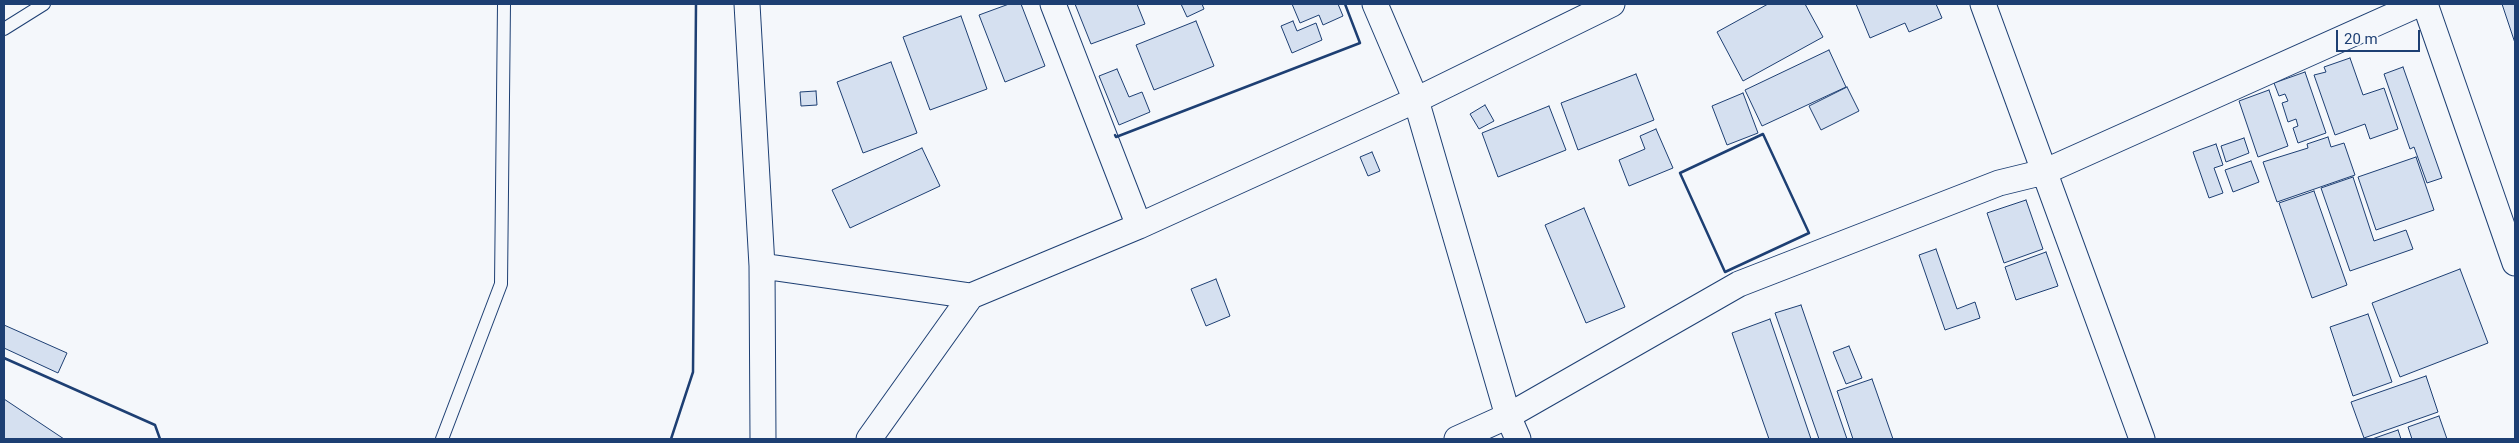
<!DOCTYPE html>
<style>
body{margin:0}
#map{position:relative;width:2519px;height:443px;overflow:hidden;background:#f4f7fb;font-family:Roboto,sans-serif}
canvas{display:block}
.frame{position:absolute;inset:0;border:5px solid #1d3f73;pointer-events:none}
.scale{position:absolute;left:2336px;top:30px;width:84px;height:22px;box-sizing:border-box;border:2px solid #1d3f73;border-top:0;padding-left:6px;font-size:15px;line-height:18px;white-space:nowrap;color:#1d3f73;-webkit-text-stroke:4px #f4f7fb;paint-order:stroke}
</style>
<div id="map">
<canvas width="2519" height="443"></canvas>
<div class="frame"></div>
<div class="scale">20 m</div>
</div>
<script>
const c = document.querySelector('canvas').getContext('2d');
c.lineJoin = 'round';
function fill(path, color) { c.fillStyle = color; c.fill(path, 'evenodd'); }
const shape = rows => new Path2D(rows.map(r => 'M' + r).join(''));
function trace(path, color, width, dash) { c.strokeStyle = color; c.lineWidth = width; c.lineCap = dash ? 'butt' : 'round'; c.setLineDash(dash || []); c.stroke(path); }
const building = shape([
 [1009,4,1021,4,1045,66,1005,82,979,15,1009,4],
 [1075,4,1137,4,1145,24,1091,44,1075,4],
 [1181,4,1202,4,1204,9,1187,17,1181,4],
 [1292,4,1338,4,1343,16,1323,25,1319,15,1300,23,1292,4],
 [1768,4,1805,4,1823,37,1743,81,1717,32,1768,4],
 [1856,4,1936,4,1942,18,1909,32,1905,23,1870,38,1856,4],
 [2502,4,2515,4,2515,43,2502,4],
 [961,16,987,89,930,110,903,37,961,16],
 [1196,21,1214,66,1154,90,1136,45,1196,21],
 [1293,21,1297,31,1316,23,1322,40,1292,53,1281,26,1293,21],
 [1829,50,1846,87,1762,126,1745,90,1829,50],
 [2350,58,2363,95,2384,88,2398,129,2370,139,2365,124,2335,135,2314,75,2326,72,2324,67,2350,58],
 [891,62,917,133,863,153,837,82,891,62],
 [2403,67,2442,178,2427,183,2414,147,2410,149,2384,74,2403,67],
 [1117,69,1129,97,1142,92,1150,112,1119,125,1099,76,1117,69],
 [2305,72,2326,133,2298,143,2293,128,2298,126,2296,119,2288,122,2282,103,2288,101,2285,94,2279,96,2274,83,2305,72],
 [1636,74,1654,120,1578,150,1561,103,1636,74],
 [1847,87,1859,111,1821,130,1809,106,1847,87],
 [2269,90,2288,146,2258,157,2239,101,2269,90],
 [816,91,817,105,801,106,800,92,816,91],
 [1743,93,1758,133,1727,145,1712,106,1743,93],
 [1485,105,1494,121,1479,129,1470,114,1485,105],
 [1549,106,1566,150,1498,177,1482,133,1549,106],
 [1656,129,1673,168,1629,186,1619,160,1645,149,1640,136,1656,129],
 [2328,137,2331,147,2344,143,2355,175,2277,202,2263,162,2308,148,2307,144,2328,137],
 [2244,138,2249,153,2226,162,2221,146,2244,138],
 [2216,144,2223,165,2214,168,2223,193,2209,198,2193,152,2216,144],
 [922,148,940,186,850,228,832,190,922,148],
 [1372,152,1380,171,1368,176,1360,157,1372,152],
 [2416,157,2434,210,2376,230,2358,177,2416,157],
 [2251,161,2259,182,2233,192,2225,170,2251,161],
 [2353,177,2374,241,2406,230,2413,249,2350,271,2321,188,2353,177],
 [2314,191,2347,285,2312,298,2279,203,2314,191],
 [2026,200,2043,249,2004,263,1987,213,2026,200],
 [1584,208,1625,307,1586,323,1545,225,1584,208],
 [1936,249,1957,309,1975,302,1980,318,1945,330,1919,255,1936,249],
 [2046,252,2058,286,2016,300,2005,267,2046,252],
 [2460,269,2488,343,2400,377,2372,303,2460,269],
 [1216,279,1230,316,1206,326,1191,289,1216,279],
 [1801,305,1847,439,1819,439,1775,313,1801,305],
 [2368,314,2392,382,2353,396,2330,327,2368,314],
 [1770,319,1811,439,1769,439,1732,333,1770,319],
 [4,325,67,353,58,373,4,348,4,325],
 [1849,346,1862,378,1846,384,1833,352,1849,346],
 [2426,376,2438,412,2364,438,2351,402,2426,376],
 [1872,379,1893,439,1853,439,1837,391,1872,379],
 [4,399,64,439,4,439,4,399],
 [2439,416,2447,439,2412,439,2408,427,2439,416],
 [2398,430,2401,439,2372,439,2398,430]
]);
fill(building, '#d5e0f0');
trace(building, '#1d3f73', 1);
const service = shape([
 [4,29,44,4],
 [442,439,501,284,504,4]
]);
const minor = shape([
 [747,4,762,266,763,439],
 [1053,4,1139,226],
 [1375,4,1416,100,1508,416,1518,439],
 [1983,4,2142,439],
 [2425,4,2515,263],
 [762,266,971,296,1139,226,1416,100,1612,4],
 [869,439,971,296],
 [1457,439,1508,416,1739,284,1999,183,2044,172,2419,4]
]);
trace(service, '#1d3f73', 14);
trace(minor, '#1d3f73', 27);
trace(service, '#f4f7fb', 12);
trace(minor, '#f4f7fb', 25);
trace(shape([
 [1763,134,1809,233,1725,272,1680,173,1763,134],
 [1115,135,1116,137,1360,43,1345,4],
 [4,358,155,425,160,439],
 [671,439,693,372,696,4]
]), '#1d3f73', 2.5);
</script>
